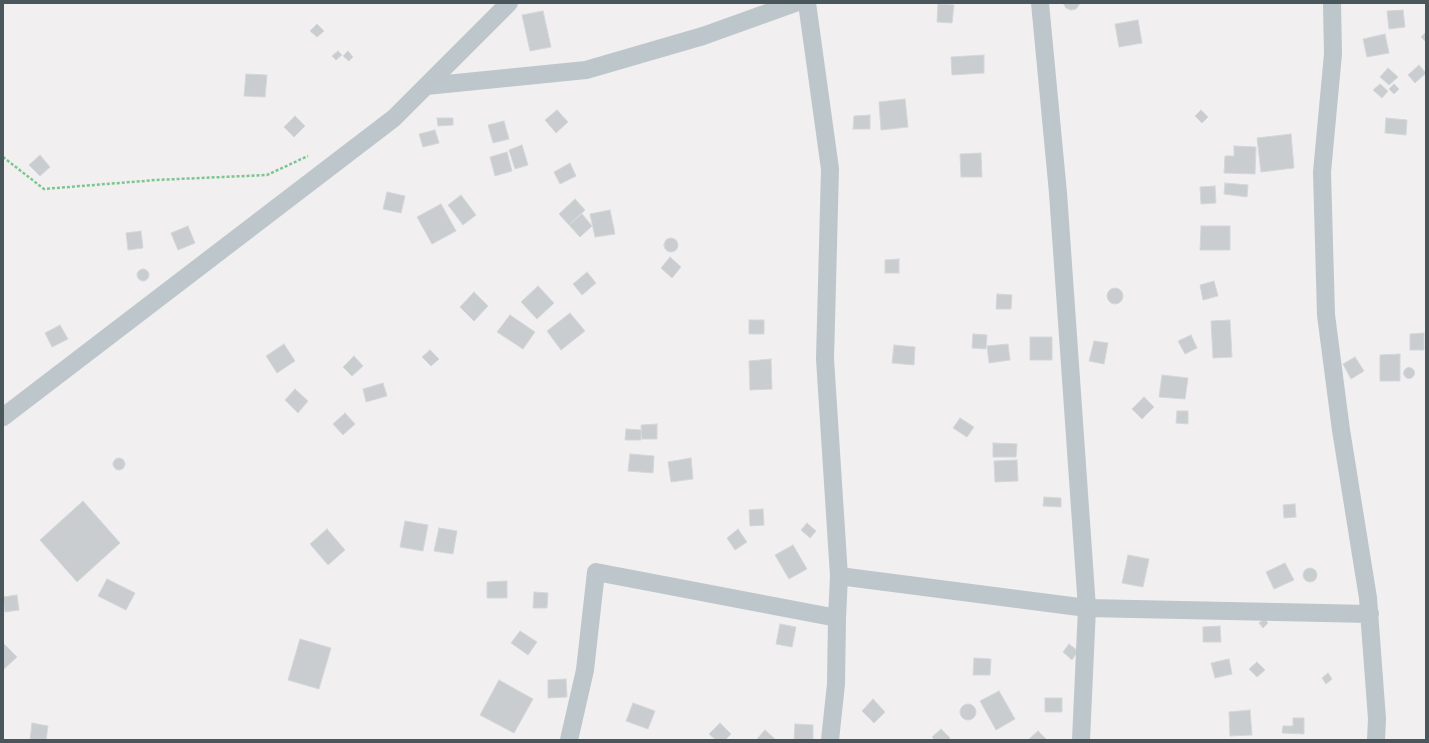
<!DOCTYPE html>
<style>
body{margin:0}
#map{position:relative;width:1429px;height:743px;overflow:hidden;background:#f1eff0;font-family:Quicksand,sans-serif}
canvas{display:block}
.frame{position:absolute;inset:0;border:4px solid #49565b;pointer-events:none}
</style>
<div id="map">
<canvas width="1429" height="743"></canvas>
<div class="frame"></div>
</div>
<script>
const c = document.querySelector('canvas').getContext('2d');
c.lineJoin = 'round';
function fill(path, color) { c.fillStyle = color; c.fill(path, 'evenodd'); }
const shape = rows => new Path2D(rows.map(r => 'M' + r).join(''));
function trace(path, color, width, dash) { c.strokeStyle = color; c.lineWidth = width; c.lineCap = dash ? 'butt' : 'round'; c.setLineDash(dash || []); c.stroke(path); }
const building = shape([
 [1063,3,1079,3,1079,5,1076,9,1071,10,1066,8,1063,3],
 [938,4,954,5,952,23,937,22,938,4],
 [1403,10,1405,27,1389,29,1387,11,1403,10],
 [543,11,551,47,530,51,522,15,543,11],
 [1138,20,1142,43,1119,47,1115,24,1138,20],
 [317,24,324,31,317,37,310,31,317,24],
 [1426,32,1426,42,1421,37,1426,32],
 [1385,34,1389,53,1367,57,1363,39,1385,34],
 [338,51,342,55,336,60,332,56,338,51],
 [348,51,353,57,349,61,343,56,348,51],
 [984,55,984,73,952,75,951,57,984,55],
 [1419,65,1426,73,1415,83,1408,75,1419,65],
 [1388,68,1398,77,1389,85,1380,77,1388,68],
 [246,74,267,75,265,97,244,96,246,74],
 [1380,84,1388,91,1382,98,1373,90,1380,84],
 [1394,84,1399,89,1394,94,1389,89,1394,84],
 [905,99,908,127,881,130,879,102,905,99],
 [557,110,568,122,556,133,545,120,557,110],
 [1201,110,1208,117,1202,123,1195,116,1201,110],
 [870,115,870,129,853,129,854,116,870,115],
 [295,116,305,126,294,137,284,127,295,116],
 [437,118,453,118,453,125,438,126,437,118],
 [1386,118,1407,120,1406,135,1385,133,1386,118],
 [504,121,509,139,493,143,488,125,504,121],
 [435,130,439,143,423,147,419,134,435,130],
 [1291,134,1294,168,1261,172,1257,138,1291,134],
 [522,145,528,165,515,169,509,150,522,145],
 [1234,146,1256,147,1255,174,1224,173,1225,156,1234,156,1234,146],
 [507,152,512,171,495,176,490,157,507,152],
 [981,153,982,177,961,177,960,154,981,153],
 [40,155,50,167,40,176,29,165,40,155],
 [570,163,576,176,560,184,554,172,570,163],
 [1225,183,1248,185,1247,197,1224,194,1225,183],
 [1215,186,1216,203,1201,204,1200,187,1215,186],
 [387,192,405,196,401,213,383,209,387,192],
 [461,195,476,215,463,225,448,205,461,195],
 [575,199,585,210,569,225,559,214,575,199],
 [441,204,456,231,432,244,417,217,441,204],
 [610,210,615,234,595,237,590,214,610,210],
 [582,214,592,226,580,237,569,225,582,214],
 [188,226,195,243,178,250,171,233,188,226],
 [1201,226,1230,226,1230,250,1200,250,1201,226],
 [141,231,143,248,128,250,126,233,141,231],
 '664 245a7 7 0 1 1 14 0a7 7 0 1 1-14 0Z',
 [670,257,681,267,672,278,661,268,670,257],
 [899,259,899,273,885,273,885,260,899,259],
 '137 275a6 6 0 1 1 12 0a6 6 0 1 1-12 0Z',
 [587,272,596,283,582,295,573,284,587,272],
 [1214,281,1218,296,1203,300,1200,285,1214,281],
 [538,286,554,303,537,319,521,302,538,286],
 '1107 296a8 8 0 1 1 16 0a8 8 0 1 1-16 0Z',
 [474,292,488,306,474,321,460,307,474,292],
 [997,294,1012,295,1011,309,996,309,997,294],
 [570,313,585,331,561,350,547,331,570,313],
 [510,315,535,332,523,349,497,332,510,315],
 [749,320,764,320,764,334,749,334,749,320],
 [1230,320,1232,357,1213,358,1211,321,1230,320],
 [60,325,68,339,52,347,45,333,60,325],
 [1424,333,1424,350,1410,350,1410,334,1424,333],
 [973,334,987,335,986,349,972,348,973,334],
 [1191,335,1197,348,1185,354,1178,341,1191,335],
 [1030,337,1052,337,1052,360,1030,360,1030,337],
 [1094,341,1108,343,1104,364,1089,361,1094,341],
 [284,344,295,361,277,373,266,356,284,344],
 [1008,344,1010,360,989,363,987,346,1008,344],
 [894,345,915,347,914,365,892,363,894,345],
 [430,350,439,359,431,366,422,357,430,350],
 [1400,354,1400,381,1380,381,1380,355,1400,354],
 [354,356,363,366,352,376,343,367,354,356],
 [1355,357,1364,371,1351,379,1343,364,1355,357],
 [771,359,772,389,750,390,749,361,771,359],
 '1403.5 373a5.5 5.5 0 1 1 11 0a5.5 5.5 0 1 1-11 0Z',
 [1162,375,1188,378,1185,399,1159,397,1162,375],
 [383,383,387,396,366,402,363,389,383,383],
 [295,389,308,401,298,413,285,400,295,389],
 [1144,397,1154,407,1142,419,1132,409,1144,397],
 [1177,411,1188,411,1188,424,1176,423,1177,411],
 [345,413,355,424,343,435,333,424,345,413],
 [960,418,974,427,967,437,953,428,960,418],
 [657,424,657,439,642,439,641,425,657,424],
 [626,429,641,430,641,440,625,440,626,429],
 [993,443,1017,444,1016,457,993,457,993,443],
 [630,454,654,456,653,473,628,471,630,454],
 [691,458,693,479,671,482,668,462,691,458],
 '113 464a6 6 0 1 1 12 0a6 6 0 1 1-12 0Z',
 [1017,460,1018,481,995,482,994,461,1017,460],
 [1044,497,1061,498,1061,507,1043,506,1044,497],
 [83,501,120,543,77,582,40,540,83,501],
 [1295,504,1296,517,1284,518,1283,505,1295,504],
 [763,509,764,525,750,526,749,510,763,509],
 [405,521,428,525,423,551,400,547,405,521],
 [807,523,816,531,810,538,801,530,807,523],
 [439,528,457,531,453,554,434,551,439,528],
 [327,529,345,550,328,565,310,544,327,529],
 [738,529,747,542,735,550,727,538,738,529],
 [793,545,807,569,789,579,775,555,793,545],
 [1128,555,1149,559,1143,587,1122,583,1128,555],
 [1285,563,1294,580,1274,589,1266,572,1285,563],
 '1303 575a7 7 0 1 1 14 0a7 7 0 1 1-14 0Z',
 [107,579,135,593,126,610,98,596,107,579],
 [507,581,507,598,487,598,487,582,507,581],
 [534,592,548,593,547,608,533,608,534,592],
 [17,595,19,610,5,612,3,597,17,595],
 [1264,619,1268,623,1263,628,1259,623,1264,619],
 [780,624,796,627,792,647,776,644,780,624],
 [1220,626,1221,642,1203,642,1203,627,1220,626],
 [520,631,537,642,528,655,511,643,520,631],
 [300,639,331,648,319,689,288,680,300,639],
 [3,643,17,657,3,670,3,643],
 [1069,644,1078,651,1072,660,1063,652,1069,644],
 [974,658,991,659,990,675,973,675,974,658],
 [1229,659,1232,674,1215,678,1211,663,1229,659],
 [1257,662,1265,670,1257,677,1249,669,1257,662],
 [1328,673,1332,679,1326,684,1322,678,1328,673],
 [566,679,567,697,548,698,548,680,566,679],
 [499,680,533,699,514,733,480,715,499,680],
 [999,691,1015,719,996,730,980,701,999,691],
 [1045,698,1062,698,1062,712,1045,712,1045,698],
 [873,699,885,712,874,723,862,711,873,699],
 [633,703,655,711,648,729,626,721,633,703],
 '960 712a8 8 0 1 1 16 0a8 8 0 1 1-16 0Z',
 [1250,710,1252,735,1230,736,1229,712,1250,710],
 [1293,718,1304,718,1304,734,1282,733,1283,726,1293,726,1293,718],
 [32,723,48,726,46,740,30,740,32,723],
 [720,723,731,734,725,740,716,740,709,734,720,723],
 [795,724,813,725,813,740,794,740,795,724],
 [941,729,950,738,948,740,935,740,932,737,941,729],
 [765,730,775,739,756,740,765,730],
 [1038,731,1047,740,1028,740,1038,731]
]);
fill(building, '#c9cdd0');
trace(building, '#d4d7da', 1);
trace(shape([
 [3,157,44,189,156,180,267,175,308,156]
]), '#7dc690', 2.5, [3, 2]);
trace(shape([
 [1040,3,1058,193,1087,608,1081,740],
 [1332,3,1333,54,1322,172,1326,315,1341,430,1368,598,1377,719,1376,740],
 [426,86,586,70,703,36,795,3],
 [3,417,394,118,509,3],
 [839,576,1087,608,1370,614],
 [569,740,585,670,596,572,837,618,839,576,825,359,830,169,807,3],
 [830,740,836,684,837,618]
]), '#bcc6cb', 18);
</script>
